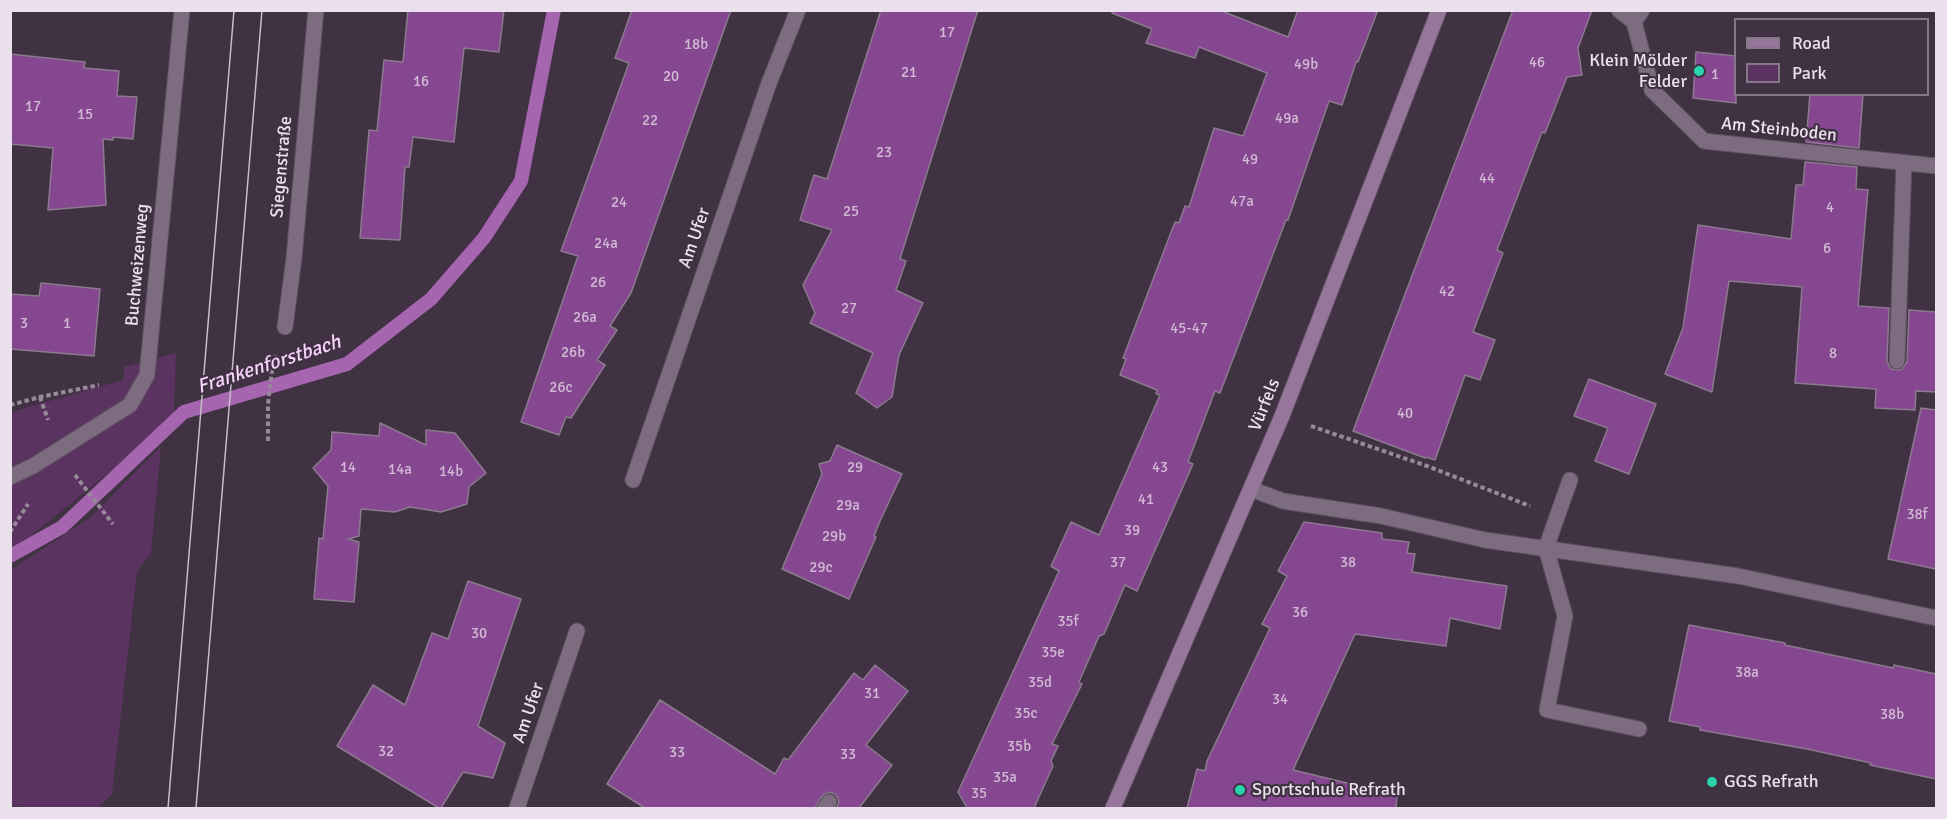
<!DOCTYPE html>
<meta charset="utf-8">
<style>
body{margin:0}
#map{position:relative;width:1947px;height:819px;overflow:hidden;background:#403143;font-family:Signika,sans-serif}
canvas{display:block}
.frame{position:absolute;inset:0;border:12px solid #ebe1ec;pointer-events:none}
.legend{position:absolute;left:1734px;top:18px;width:195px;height:78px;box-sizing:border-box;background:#403143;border:2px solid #847787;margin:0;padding:8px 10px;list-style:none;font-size:18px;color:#ebe1ec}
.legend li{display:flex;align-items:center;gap:12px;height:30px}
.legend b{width:30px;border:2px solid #847787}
</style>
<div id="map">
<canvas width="1947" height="819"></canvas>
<div class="frame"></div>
<ul class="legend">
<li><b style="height:8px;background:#96779b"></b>Road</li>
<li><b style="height:16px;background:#5a3360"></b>Park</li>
</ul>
</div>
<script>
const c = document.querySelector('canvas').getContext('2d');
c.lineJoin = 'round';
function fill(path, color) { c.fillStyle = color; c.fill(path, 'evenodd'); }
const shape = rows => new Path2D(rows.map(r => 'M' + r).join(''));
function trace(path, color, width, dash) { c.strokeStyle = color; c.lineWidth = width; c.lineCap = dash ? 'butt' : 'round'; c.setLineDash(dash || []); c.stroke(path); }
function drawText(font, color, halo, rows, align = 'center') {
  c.font = font + ' Signika,sans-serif'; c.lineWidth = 4.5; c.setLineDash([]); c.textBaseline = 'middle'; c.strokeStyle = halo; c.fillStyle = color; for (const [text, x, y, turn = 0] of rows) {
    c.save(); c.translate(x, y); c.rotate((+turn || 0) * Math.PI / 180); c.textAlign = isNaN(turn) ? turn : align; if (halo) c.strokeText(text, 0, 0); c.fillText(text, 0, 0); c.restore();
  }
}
fill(shape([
 [176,353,174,416,150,439,33,534,11,548,11,412,123,380,124,367],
 [161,446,151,553,137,572,112,794,98,808,39,808,11,806,11,570,92,516]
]), '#5a3360');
trace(shape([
 [10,556,62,527,184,412,347,364,431,299,484,238,521,181,554,10]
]), '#a565af', 14);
const building = shape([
 [408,10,504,10,499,52,464,48,454,142,413,137,409,167,405,167,400,240,360,238,369,130,377,131,384,60,403,62,408,10],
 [632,10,731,10,631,293,610,326,617,330,597,360,605,365,571,418,566,417,559,435,521,422,578,256,561,251,629,63,615,58,632,10],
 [881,10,978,10,900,259,906,261,896,290,923,303,899,355,892,397,877,408,856,393,873,353,810,323,815,313,803,285,832,230,800,220,814,175,827,179,881,10],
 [1113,10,1219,10,1288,37,1298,10,1378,10,1358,62,1356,62,1342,105,1329,101,1288,220,1286,220,1220,393,1215,391,1188,462,1193,464,1137,591,1125,585,1104,634,1099,636,1079,682,1082,684,1052,744,1058,746,1051,761,1053,766,1034,808,967,808,958,792,1059,571,1051,566,1071,522,1099,535,1160,395,1156,394,1157,390,1120,375,1126,359,1123,358,1175,222,1179,223,1185,206,1189,207,1214,128,1243,136,1267,73,1199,47,1195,58,1146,43,1152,29,1112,13,1113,10],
 [1513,10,1592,10,1578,48,1582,75,1567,77,1545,133,1542,132,1497,250,1503,253,1473,332,1495,340,1480,380,1465,375,1435,460,1426,457,1425,458,1353,431,1513,10],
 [1696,52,1736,56,1736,103,1693,98,1696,52],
 [10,54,85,62,84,68,119,71,117,96,137,97,133,139,113,137,113,140,103,139,106,205,48,210,53,148,10,144,10,54],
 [1810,94,1863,94,1859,148,1806,142,1810,94],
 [1805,162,1857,167,1856,189,1868,190,1858,306,1889,308,1887,361,1891,369,1901,370,1907,362,1909,310,1936,312,1936,392,1916,391,1915,410,1875,408,1876,389,1795,383,1802,287,1729,281,1712,392,1665,374,1683,328,1698,225,1791,239,1796,185,1803,185,1805,162],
 [41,283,100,289,94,356,10,349,10,294,39,296,41,283],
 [1589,379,1656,404,1629,474,1595,461,1608,428,1574,416,1589,379],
 [1921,408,1936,410,1936,569,1888,559,1921,408],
 [380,423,426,445,426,430,455,433,486,473,469,487,467,504,441,512,410,507,395,512,361,509,359,536,348,539,359,542,354,602,314,599,319,538,323,539,328,486,313,468,331,450,332,432,379,436,380,423],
 [837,445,902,474,880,521,874,536,876,537,849,599,782,569,822,474,819,464,830,461,837,445],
 [1304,522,1382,533,1382,539,1409,542,1407,553,1415,554,1412,572,1507,586,1500,629,1450,618,1446,646,1355,634,1293,770,1397,795,1396,808,1187,808,1197,769,1205,771,1207,761,1270,628,1262,624,1287,576,1278,571,1304,522],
 [468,581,521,599,478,726,505,743,493,778,463,772,441,808,439,808,337,746,373,685,405,705,432,633,448,639,468,581],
 [1689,625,1785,643,1785,645,1893,668,1894,665,1936,674,1936,779,1870,765,1871,763,1807,749,1700,730,1700,727,1669,721,1689,625],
 [875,665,908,691,866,745,892,765,859,808,836,808,839,803,838,798,835,794,829,792,821,797,815,808,645,808,607,784,660,700,775,774,784,758,788,760,854,673,863,680,875,665]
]);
fill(building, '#85478f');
trace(building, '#8c7a8f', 1.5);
const lane = shape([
 [1634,22,1642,10],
 [10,477,33,466],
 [1570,480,1546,548,1565,616,1547,710,1639,729],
 [1251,489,1283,501,1381,516,1485,540,1738,576,1936,618],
 [825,808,829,802]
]);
const street = shape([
 [1619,10,1634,22,1652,90,1704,141,1936,166],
 [285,327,294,258,316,10],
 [1897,361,1904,163],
 [33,466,130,405,147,375,182,10],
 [633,480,769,83,798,10],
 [517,808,577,631]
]);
const secondary = shape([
 [1113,808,1282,416,1439,10]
]);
trace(lane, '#5e5060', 17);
trace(street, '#5e5060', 17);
trace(secondary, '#5e5060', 17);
trace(shape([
 [40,397,48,420],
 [10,405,40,397,99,385],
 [1311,426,1427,466,1530,506],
 [268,441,268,404,272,371,276,355],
 [75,475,113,524],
 [10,532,28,504]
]), '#968a98', 4, [4.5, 3]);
trace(lane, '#7d6c80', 15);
trace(street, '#7d6c80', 15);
trace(secondary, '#96779b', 15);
trace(shape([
 [168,808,234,10],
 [196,808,262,10]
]), '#c8bdca', 1.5);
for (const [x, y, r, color] of [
 [1699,71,6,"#28d5ad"],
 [1712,782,6,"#28d5ad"],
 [1240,790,6,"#28d5ad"]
]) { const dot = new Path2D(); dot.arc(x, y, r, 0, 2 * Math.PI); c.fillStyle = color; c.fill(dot); trace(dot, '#403143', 2); }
drawText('15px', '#d2bad5', null, [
 ["17",947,33],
 ["18b",696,45],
 ["46",1537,63],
 ["49b",1306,65],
 ["21",909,73],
 ["1",1715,75],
 ["20",671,77],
 ["16",421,82],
 ["17",33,107],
 ["15",85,115],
 ["49a",1287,119],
 ["22",650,121],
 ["23",884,153],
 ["49",1250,160],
 ["44",1487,179],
 ["47a",1242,202],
 ["24",619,203],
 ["4",1830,208],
 ["25",851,212],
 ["24a",606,244],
 ["6",1827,249],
 ["26",598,283],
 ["42",1447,292],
 ["27",849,309],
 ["26a",585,318],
 ["3",24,324],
 ["1",67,324],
 ["45-47",1189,329],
 ["26b",573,353],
 ["8",1833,354],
 ["26c",561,388],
 ["40",1405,414],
 ["14",348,468],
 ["29",855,468],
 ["43",1160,468],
 ["14a",400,470],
 ["14b",451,472],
 ["41",1146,500],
 ["29a",848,506],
 ["38f",1917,515],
 ["39",1132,531],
 ["29b",834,537],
 ["37",1118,563],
 ["38",1348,563],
 ["29c",821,568],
 ["36",1300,613],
 ["35f",1068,622],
 ["30",479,634],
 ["35e",1053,653],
 ["38a",1747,673],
 ["35d",1040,683],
 ["31",872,694],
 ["34",1280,700],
 ["35c",1026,714],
 ["38b",1892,715],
 ["35b",1019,747],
 ["32",386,752],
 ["33",677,753],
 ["33",848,755],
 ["35a",1005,778],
 ["35",979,794]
]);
drawText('18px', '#ebe1ec', '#403143', [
 ["Klein Mölder",1687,61,"right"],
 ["Felder",1687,82,"right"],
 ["GGS Refrath",1724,782],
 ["Sportschule Refrath",1252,790]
], 'left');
drawText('18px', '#ebe1ec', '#403143', [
 ["Am Steinboden",1779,130,6],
 ["Siegenstraße",282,167,-85],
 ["Am Ufer",695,238,-71],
 ["Buchweizenweg",138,265,-85],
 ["Vürfels",1265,405,-68],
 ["Am Ufer",529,713,-71]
]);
drawText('italic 20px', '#f7d4fb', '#403143', [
 ["Frankenforstbach",269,365,-18]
]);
</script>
